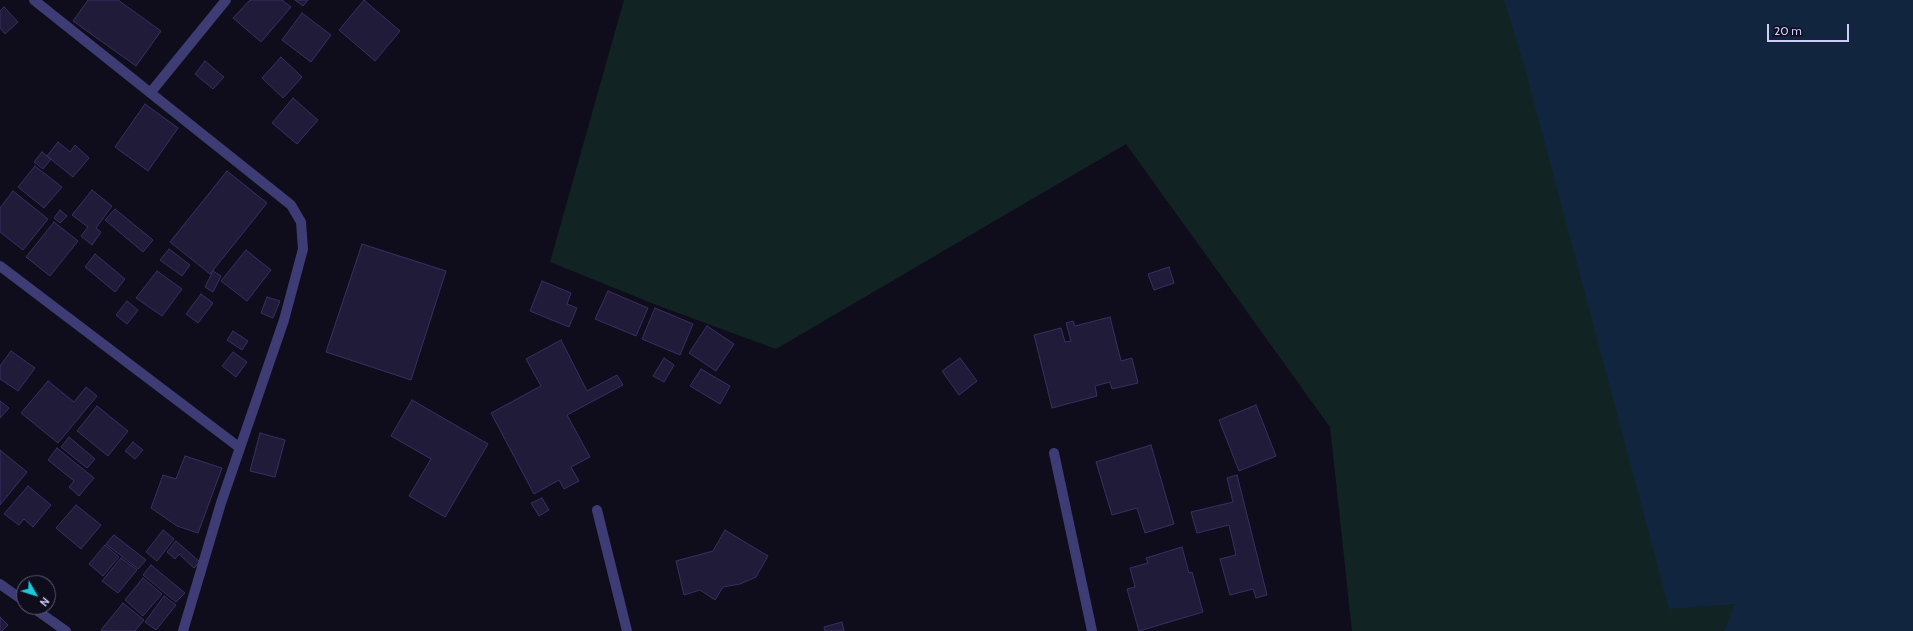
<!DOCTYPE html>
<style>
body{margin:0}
#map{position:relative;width:1913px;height:631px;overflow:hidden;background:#0f0d1b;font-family:Cabin,sans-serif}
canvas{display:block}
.north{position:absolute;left:16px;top:575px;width:40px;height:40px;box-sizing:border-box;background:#0f0d1b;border:1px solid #5c5974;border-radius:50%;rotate:129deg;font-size:11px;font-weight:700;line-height:16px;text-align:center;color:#d0ccfa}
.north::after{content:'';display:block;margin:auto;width:14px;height:18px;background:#16cbdc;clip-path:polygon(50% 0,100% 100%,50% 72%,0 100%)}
.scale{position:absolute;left:1767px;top:24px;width:82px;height:18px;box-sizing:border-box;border:2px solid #d0ccfa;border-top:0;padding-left:5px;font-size:12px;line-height:14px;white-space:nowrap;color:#d0ccfa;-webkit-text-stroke:3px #0f0d1b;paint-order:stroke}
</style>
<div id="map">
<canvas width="1913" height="631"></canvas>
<div class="north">N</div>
<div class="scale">20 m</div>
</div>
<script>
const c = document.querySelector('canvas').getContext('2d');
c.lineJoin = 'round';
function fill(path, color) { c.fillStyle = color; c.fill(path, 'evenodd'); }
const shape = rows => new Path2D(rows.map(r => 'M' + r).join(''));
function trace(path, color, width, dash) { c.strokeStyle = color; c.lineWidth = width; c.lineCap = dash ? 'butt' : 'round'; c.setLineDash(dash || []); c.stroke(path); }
fill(shape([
 [624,0,1913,0,1913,631,1352,631,1330,427,1126,144,776,349,659,306,550,262]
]), '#112423');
fill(shape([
 [1504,0,1913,0,1913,631,1724,631,1735,604,1669,609,1525,69]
]), '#12253f');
const building = shape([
 [88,0,118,0,161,31,136,66,73,21,88,0],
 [250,0,282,0,291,7,261,42,233,18,250,0],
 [295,0,308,0,303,6,295,0],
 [364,0,400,31,375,61,339,30,364,0],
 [4,7,18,22,5,34,0,28,0,11,4,7],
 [302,13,331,35,311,62,282,40,302,13],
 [281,57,302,77,283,98,262,78,281,57],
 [205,61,224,77,213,89,195,74,205,61],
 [293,98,318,120,297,144,272,123,293,98],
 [145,104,178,128,148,171,115,147,145,104],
 [58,142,70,152,75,145,89,158,73,177,47,156,58,142],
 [42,152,51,159,43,169,34,162,42,152],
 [35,166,62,187,44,208,18,187,35,166],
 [227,171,267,203,210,274,170,242,227,171],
 [92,190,112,206,96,228,101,232,92,245,81,236,88,227,72,215,92,190],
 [13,191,48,219,23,250,0,232,0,208,13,191],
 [115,209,153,240,143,252,105,220,115,209],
 [60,210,67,216,60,223,54,218,60,210],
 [54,222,78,241,50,276,26,257,54,222],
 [362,244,446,271,411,380,326,352,362,244],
 [169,249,190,265,182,276,160,260,169,249],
 [246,250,271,270,247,301,221,281,246,250],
 [95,254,125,279,115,292,85,267,95,254],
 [1169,267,1174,283,1154,290,1148,274,1169,267],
 [157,271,182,289,162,316,136,298,157,271],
 [213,271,221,276,213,292,205,287,213,271],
 [542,281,571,293,567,304,577,308,569,327,530,311,542,281],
 [608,291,648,308,636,336,595,319,608,291],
 [201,294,213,303,198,323,186,314,201,294],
 [267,297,280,301,273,318,261,313,267,297],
 [127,301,138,310,127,324,116,315,127,301],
 [655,308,693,324,680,355,642,339,655,308],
 [1110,317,1121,361,1132,358,1138,383,1112,389,1110,382,1095,386,1097,396,1052,408,1034,335,1061,328,1065,342,1071,341,1066,323,1073,321,1075,326,1110,317],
 [707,326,734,344,716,371,689,353,707,326],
 [233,331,248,341,242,350,227,340,233,331],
 [561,340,587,391,617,375,623,385,567,415,590,457,571,467,579,481,564,489,559,480,534,494,491,413,541,386,526,359,561,340],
 [11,351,35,368,18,391,0,379,0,366,11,351],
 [233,352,247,362,236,377,222,366,233,352],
 [664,358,674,365,664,382,653,376,664,358],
 [960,358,977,381,959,395,942,371,960,358],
 [701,369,730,386,720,404,690,386,701,369],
 [48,381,74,402,86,387,97,396,58,443,21,413,48,381],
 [412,400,488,444,445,517,409,496,431,459,391,436,412,400],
 [0,401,9,408,0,418,0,401],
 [1256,405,1276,456,1239,471,1219,420,1256,405],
 [97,406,128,431,108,456,77,431,97,406],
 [260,433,285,440,275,477,250,471,260,433],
 [69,437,95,459,87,468,61,447,69,437],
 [133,442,143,450,135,459,125,451,133,442],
 [1151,445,1174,524,1145,533,1137,508,1112,515,1096,462,1151,445],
 [57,448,94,478,79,496,69,487,74,481,48,460,57,448],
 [0,450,27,472,0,505,0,450],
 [185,456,222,468,198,533,177,526,151,508,163,475,176,479,185,456],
 [1237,475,1267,595,1256,598,1253,589,1230,595,1220,559,1236,555,1229,525,1197,533,1191,512,1233,502,1227,478,1237,475],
 [28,486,51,505,33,527,24,519,19,525,4,514,28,486],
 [542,498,549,510,539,516,531,503,542,498],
 [76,505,101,525,81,549,56,528,76,505],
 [163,530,174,539,157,561,146,552,163,530],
 [725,530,768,556,756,577,740,584,723,587,715,600,700,590,684,595,676,561,713,551,725,530],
 [114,535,146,560,138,569,106,544,114,535],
 [176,541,200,562,194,568,179,554,175,559,167,552,176,541],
 [105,545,119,557,103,576,89,564,105,545],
 [1182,547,1189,573,1192,572,1203,612,1139,631,1127,589,1135,587,1130,568,1148,563,1146,558,1182,547],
 [121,558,137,570,118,593,102,581,121,558],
 [151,565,185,593,176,602,143,575,151,565],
 [143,578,162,594,143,616,125,600,143,578],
 [164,596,176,605,156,630,145,622,164,596],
 [123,603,144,620,135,631,103,631,101,630,123,603],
 [0,617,8,625,2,631,0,631,0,617],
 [842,622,844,631,825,631,824,627,842,622]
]);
fill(building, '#211b3a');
trace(building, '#392f64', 1);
trace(shape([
 [34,0,291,205,301,222,303,249,284,320,221,503,183,631],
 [151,92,226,0],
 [0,266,240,448],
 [1054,453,1092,631],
 [597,510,627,631],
 [0,584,24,601],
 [32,607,66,631]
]), '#3e3c75', 10);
</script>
